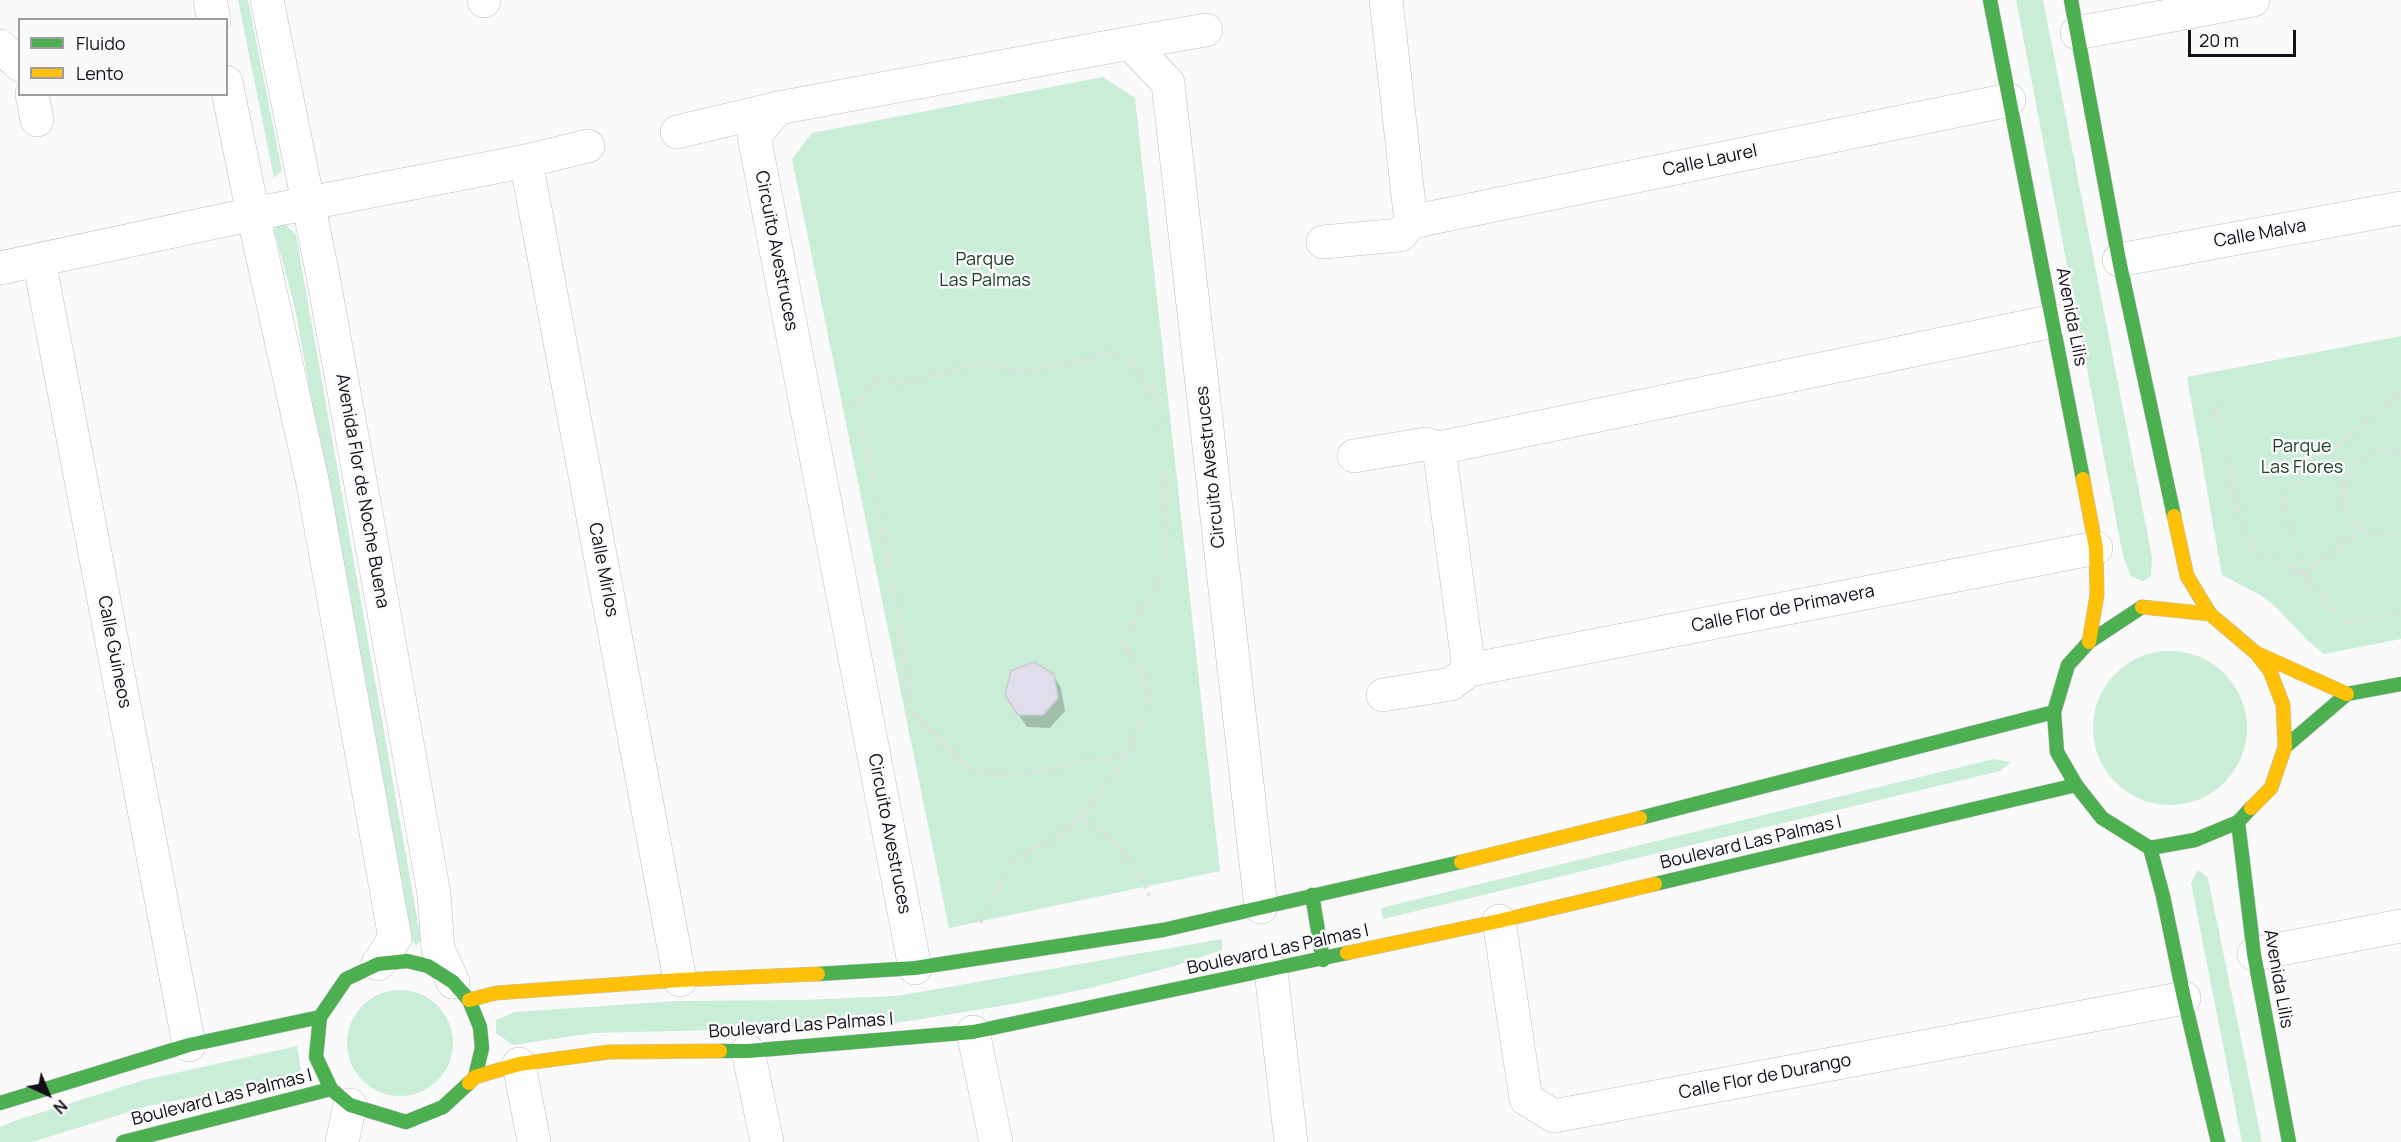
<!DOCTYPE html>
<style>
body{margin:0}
#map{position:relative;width:2401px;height:1142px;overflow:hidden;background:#fafafa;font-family:Manrope,sans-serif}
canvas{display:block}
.legend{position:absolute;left:18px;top:18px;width:210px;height:78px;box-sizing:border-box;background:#fafafa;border:2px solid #9d9ca1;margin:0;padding:8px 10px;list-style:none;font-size:18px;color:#120f1b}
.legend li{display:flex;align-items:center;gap:12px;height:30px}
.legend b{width:30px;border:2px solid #9d9ca1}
.north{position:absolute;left:18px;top:1064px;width:60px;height:60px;-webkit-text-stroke:4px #fafafa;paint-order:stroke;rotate:136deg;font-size:16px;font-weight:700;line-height:24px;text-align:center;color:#120f1b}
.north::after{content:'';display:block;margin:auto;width:21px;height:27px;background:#120f1b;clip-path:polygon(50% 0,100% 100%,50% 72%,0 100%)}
.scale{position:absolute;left:2188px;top:30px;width:108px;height:27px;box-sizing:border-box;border:3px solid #120f1b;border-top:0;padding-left:8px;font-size:18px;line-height:21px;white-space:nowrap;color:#120f1b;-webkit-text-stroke:4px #fafafa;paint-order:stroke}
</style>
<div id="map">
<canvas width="2401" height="1142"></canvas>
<ul class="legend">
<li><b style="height:8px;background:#4caf50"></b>Fluido</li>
<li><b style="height:8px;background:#ffc107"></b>Lento</li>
</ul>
<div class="north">N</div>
<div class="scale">20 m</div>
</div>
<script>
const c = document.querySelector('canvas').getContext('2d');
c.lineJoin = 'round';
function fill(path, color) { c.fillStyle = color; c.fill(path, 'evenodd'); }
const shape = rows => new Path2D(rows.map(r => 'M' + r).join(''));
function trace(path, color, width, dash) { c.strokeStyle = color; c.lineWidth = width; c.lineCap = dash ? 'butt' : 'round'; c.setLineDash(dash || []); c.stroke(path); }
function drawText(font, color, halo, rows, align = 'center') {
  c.font = font + ' Manrope,sans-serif'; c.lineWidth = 5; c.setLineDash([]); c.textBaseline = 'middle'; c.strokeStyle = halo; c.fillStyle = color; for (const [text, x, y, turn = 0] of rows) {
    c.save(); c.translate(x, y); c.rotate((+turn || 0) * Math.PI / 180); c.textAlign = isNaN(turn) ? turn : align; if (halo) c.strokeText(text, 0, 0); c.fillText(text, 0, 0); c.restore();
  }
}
fill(shape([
 [238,0,248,0,282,170,274,178],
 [2016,0,2043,0,2152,557,2151,576,2143,581,2131,576,2123,556],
 [1103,77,1135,98,1220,871,949,928,792,159,812,133],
 [282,221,296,235,421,940,416,945,407,934,295,308,274,230],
 [2401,336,2401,639,2324,654,2308,641,2277,608,2262,596,2222,575,2187,377],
 '2093 728a77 77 0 1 1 154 0a77 77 0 1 1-154 0Z',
 [1994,759,2011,762,2000,771,1383,919,1381,908],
 [2198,870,2208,878,2262,1142,2242,1142,2191,883],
 [1222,939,1222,950,1175,966,1090,988,1013,1004,896,1023,800,1028,593,1033,513,1045,496,1033,496,1020,515,1012,676,1001,803,1000,897,996],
 '347 1043a53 53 0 1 1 106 0a53 53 0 1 1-106 0Z',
 [297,1046,302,1076,148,1106,32,1142,0,1142,0,1127,17,1120,144,1080]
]), '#caedd7');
fill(shape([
 [1053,675,1061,688,1065,711,1050,728,1027,727,1014,708]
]), '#0003');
const building = shape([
 [1034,662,1054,674,1058,698,1043,715,1018,715,1005,695,1011,671,1034,662]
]);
fill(building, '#e1dded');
trace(building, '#cdcbd2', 1.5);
const street = shape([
 [210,0,214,20],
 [267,0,323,276,378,579,434,894,438,949,453,982],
 [484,0,484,1],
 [1386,0,1411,222,2009,100],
 [2077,33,2253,0],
 [1130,43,1206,30],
 [0,46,20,65],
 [226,82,253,214,313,484,395,938,378,964],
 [32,94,37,120],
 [677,132,778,108],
 [526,161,680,980],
 [1323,242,1400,235,1411,222],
 [39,260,189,1045],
 [2119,260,2401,208],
 [0,268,253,214,526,161,588,146],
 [2054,321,1439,448,1469,670,2096,548],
 [1354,456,1426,444,1439,448],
 [1383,695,1451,684,1469,670],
 [1499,921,1526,1099,1554,1116,2184,998],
 [2254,954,2401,926],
 [915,968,754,136,778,108,1130,43,1168,83,1261,907],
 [1271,971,1291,1142],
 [973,1032,996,1142],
 [748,1051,767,1142],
 [519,1064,534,1142],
 [342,1142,350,1105]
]);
const fast = shape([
 [1990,0,2083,479],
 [2071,0,2119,260,2174,516],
 [2142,607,2089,642,2068,665,2054,712,2057,752,2076,785,2102,818,2150,848,2195,840,2238,822,2251,808],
 [2285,747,2347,694,2401,684],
 [1640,818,2054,712],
 [2238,822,2254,954,2289,1142],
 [2150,848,2163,896,2184,998,2218,1142],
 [1655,884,2076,785],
 [1312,895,1323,960],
 [818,974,915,968,1163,930,1461,862],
 [720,1051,748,1051,973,1032,1347,953],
 [469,1083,443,1107,406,1122,350,1105,331,1089,316,1057,320,1017,346,979,378,964,407,961,428,966,453,982,469,1000,480,1027,482,1048,475,1077],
 [0,1103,189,1045,320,1017],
 [123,1142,331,1089]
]);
const slow = shape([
 [2083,479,2096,548,2097,595,2089,642],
 [2174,516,2187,576,2210,614],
 [2142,607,2210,614,2256,653,2270,671,2283,705,2285,747,2271,788,2251,808],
 [2256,653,2347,694],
 [1461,862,1640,818],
 [1347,953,1499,921,1655,884],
 [469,1000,496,993,680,980,818,974],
 [469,1083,475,1077,519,1064,609,1052,720,1051]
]);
trace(street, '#bebcc2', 34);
trace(fast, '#bebcc2', 15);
trace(slow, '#bebcc2', 15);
trace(shape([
 [2401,391,2282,497,2304,576,2346,623,2401,612],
 [2216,406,2245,542,2304,576,2361,528],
 [2401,454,2391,451,2378,452,2365,457,2354,466,2347,478,2343,492,2345,505,2351,518,2361,528,2374,534,2388,535,2401,532],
 [1079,817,1118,844,1142,879,1150,898],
 [980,923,1013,860,1071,828,1111,778,1128,754,1148,705,1146,678,1122,642,1162,576,1167,526,1160,425,1155,395,1131,361,1107,351,1065,365,1018,372,980,364,897,385,880,375,857,406,895,596,911,709,965,766,1004,777,1128,754]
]), '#e0e0e1', 4, [3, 4.5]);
trace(street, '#fefefe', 33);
trace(fast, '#4caf50', 14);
trace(slow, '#ffc107', 14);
drawText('18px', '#120f1b', '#fafafa', [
 ["Calle Laurel",1710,161,-12],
 ["Calle Malva",2260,234,-10],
 ["Circuito Avestruces",776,251,79],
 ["Avenida Lilis",2071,317,79],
 ["Circuito Avestruces",1211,467,-96],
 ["Avenida Flor de Noche Buena",362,491,80],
 ["Calle Mirlos",603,570,79],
 ["Calle Flor de Primavera",1783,609,-11],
 ["Calle Guineos",114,652,79],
 ["Circuito Avestruces",889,834,79],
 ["Boulevard Las Palmas I",1751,843,-13],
 ["Boulevard Las Palmas I",1278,950,-12],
 ["Avenida Lilis",2278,979,80],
 ["Boulevard Las Palmas I",801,1026,-4],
 ["Calle Flor de Durango",1765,1077,-11],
 ["Boulevard Las Palmas I",222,1098,-14]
]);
drawText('18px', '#183e29', '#fafafa', [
 ["Parque",985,260],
 ["Las Palmas",985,281],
 ["Parque",2302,447],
 ["Las Flores",2302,468]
]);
</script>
